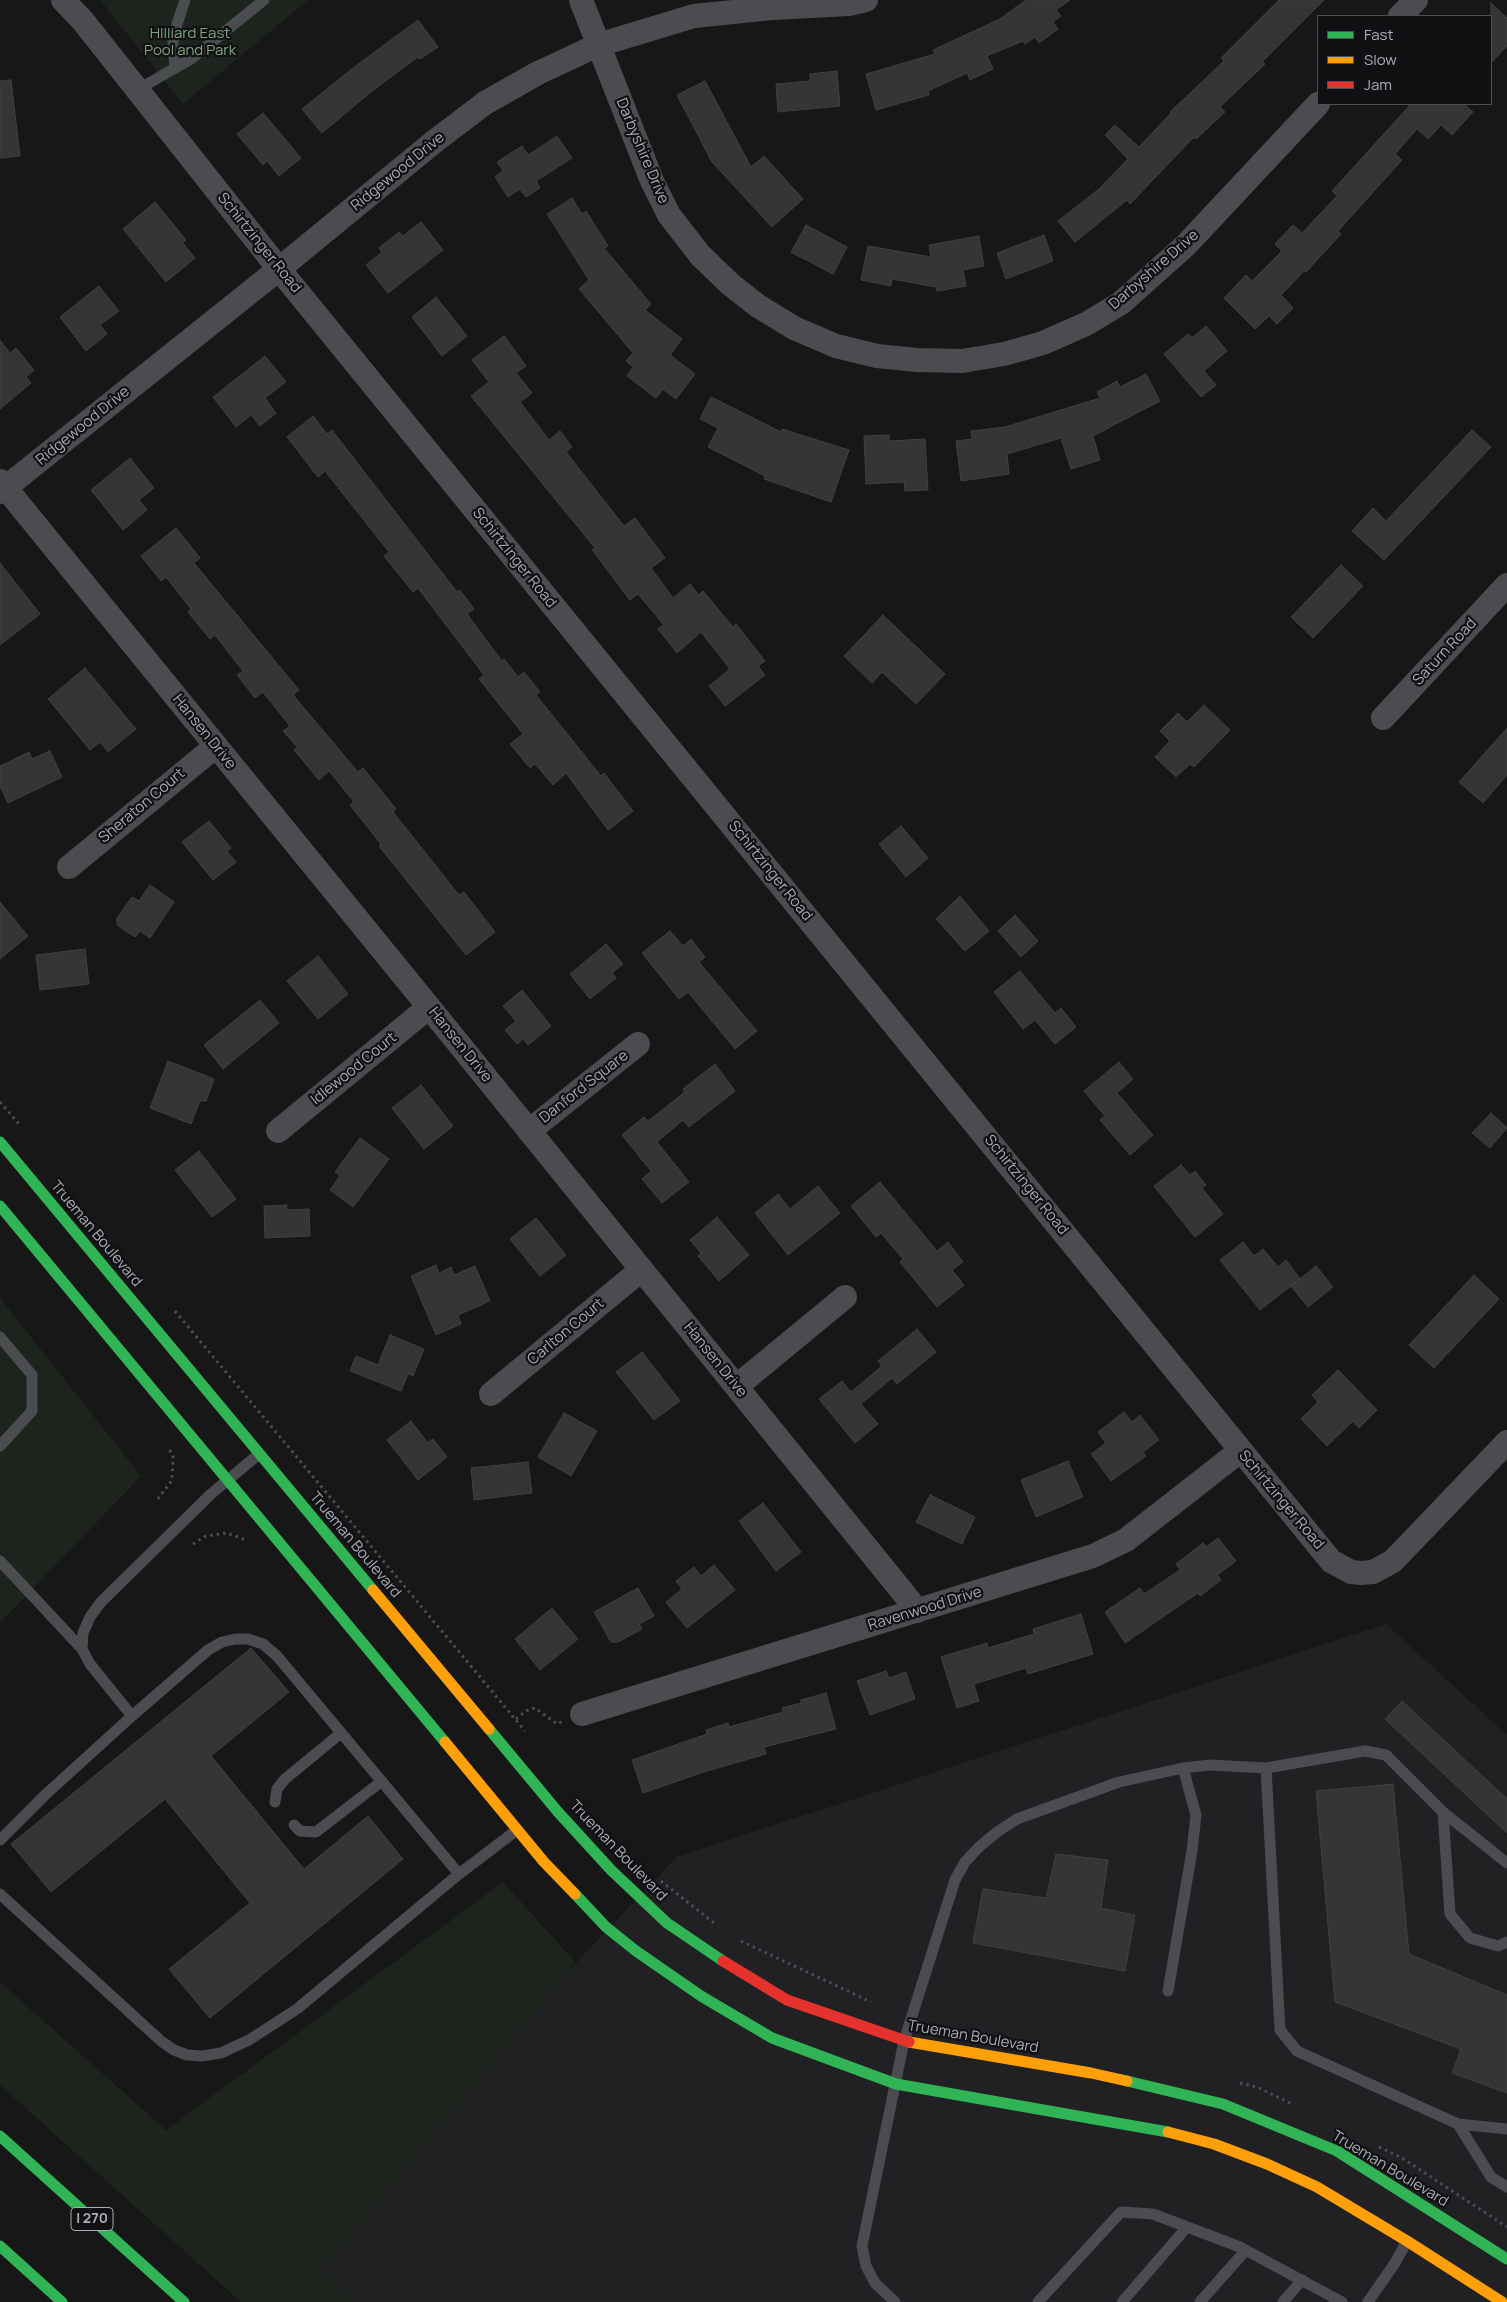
<!DOCTYPE html>
<style>
body{margin:0}
#map{position:relative;width:1507px;height:2302px;overflow:hidden;background:#171717;font-family:Manrope,sans-serif}
canvas{display:block}
.legend{position:absolute;left:1317px;top:15px;width:175px;height:90px;box-sizing:border-box;background:#111113;border:1px solid #4d4f55;margin:0;padding:6px 9px;list-style:none;font-size:15px;color:#a8adb8}
.legend li{display:flex;align-items:center;gap:10px;height:25px}
.legend b{width:25px;border:1px solid #4d4f55}
</style>
<div id="map">
<canvas width="1507" height="2302"></canvas>
<ul class="legend">
<li><b style="height:6px;background:#30b455"></b>Fast</li>
<li><b style="height:6px;background:#ff9f0a"></b>Slow</li>
<li><b style="height:6px;background:#e5322d"></b>Jam</li>
</ul>
</div>
<script>
const c = document.querySelector('canvas').getContext('2d');
c.lineJoin = 'round';
function fill(path, color) { c.fillStyle = color; c.fill(path, 'evenodd'); }
const shape = rows => new Path2D(rows.map(r => 'M' + r).join(''));
function trace(path, color, width, dash) { c.strokeStyle = color; c.lineWidth = width; c.lineCap = dash ? 'butt' : 'round'; c.setLineDash(dash || []); c.stroke(path); }
function drawText(font, color, halo, rows, align = 'center') {
  c.font = font + ' Manrope,sans-serif'; c.lineWidth = 4.5; c.setLineDash([]); c.textBaseline = 'middle'; c.strokeStyle = halo; c.fillStyle = color; for (const [text, x, y, turn = 0] of rows) {
    c.save(); c.translate(x, y); c.rotate((+turn || 0) * Math.PI / 180); c.textAlign = isNaN(turn) ? turn : align; if (halo) c.strokeText(text, 0, 0); c.fillText(text, 0, 0); c.restore();
  }
}
fill(shape([
 [1386,1624,1507,1735,1507,2302,358,2302,323,2270,576,1963,677,1857]
]), '#212123');
fill(shape([
 [100,0,308,0,183,104],
 [0,1298,141,1476,0,1623],
 [503,1882,576,1963,323,2270,358,2302,241,2302,0,2085,0,1982,166,2130]
]), '#1d241e');
const building = shape([
 [1026,0,1070,0,1056,10,1061,16,1053,22,1058,29,1039,43,1035,37,1025,44,1023,41,987,56,993,69,970,80,967,73,928,91,929,95,876,110,866,74,935,54,933,50,1000,19,1026,0],
 [1279,0,1324,0,1262,62,1265,64,1220,107,1225,112,1196,139,1194,137,1130,204,1127,200,1075,242,1058,221,1099,189,1128,159,1105,135,1115,125,1139,147,1171,113,1170,112,1224,61,1221,58,1279,0],
 [1491,3,1507,18,1507,46,1491,63,1491,3],
 [418,20,438,47,420,59,418,57,372,91,322,133,302,109,353,68,418,20],
 [837,71,840,106,778,112,776,84,810,81,810,74,837,71],
 [11,80,20,156,0,158,0,81,11,80],
 [705,81,751,167,764,156,803,199,772,227,712,162,677,95,705,81],
 [1411,104,1464,104,1473,112,1452,135,1441,125,1428,139,1417,129,1395,154,1402,160,1338,231,1341,234,1306,272,1304,271,1281,295,1293,308,1277,324,1269,316,1255,329,1224,298,1246,275,1252,281,1282,251,1275,244,1293,225,1302,233,1337,196,1332,191,1411,104],
 [263,113,301,158,279,176,267,161,263,165,237,134,263,113],
 [557,136,572,158,536,181,540,188,526,197,520,189,508,197,495,177,503,171,497,162,522,146,528,155,557,136],
 [572,198,582,214,586,211,608,246,604,248,651,304,645,310,682,339,670,355,695,374,676,399,663,389,656,398,627,376,633,367,626,361,633,353,579,289,589,280,547,214,572,198],
 [155,202,186,240,182,242,195,258,166,282,123,229,155,202],
 [421,222,443,250,388,293,366,265,382,252,379,248,399,232,403,236,421,222],
 [806,225,847,247,833,274,791,252,806,225],
 [1044,235,1053,261,1006,279,997,253,1044,235],
 [979,236,984,266,963,270,966,286,937,291,936,287,892,279,891,286,861,280,868,246,931,257,929,245,979,236],
 [99,286,119,311,100,325,107,334,86,351,60,317,99,286],
 [436,297,467,336,442,356,412,317,436,297],
 [1206,326,1227,351,1204,371,1216,385,1201,397,1164,354,1188,334,1192,338,1206,326],
 [504,336,526,366,516,373,532,393,520,402,549,440,560,431,572,447,566,452,624,526,635,518,665,558,651,568,673,598,690,584,699,595,703,591,733,627,736,624,765,661,758,666,765,675,725,706,709,686,730,669,701,632,677,653,658,629,664,625,638,594,630,600,592,550,595,548,471,396,489,382,472,360,504,336],
 [0,340,10,353,16,348,34,370,26,377,31,383,0,409,0,340],
 [265,356,286,382,265,398,276,413,260,426,251,415,236,427,213,397,265,356],
 [1146,374,1160,401,1093,436,1100,460,1071,469,1061,438,1007,454,1009,474,961,481,956,441,972,439,971,431,1005,427,1100,398,1097,392,1117,381,1120,387,1146,374],
 [711,397,781,432,782,429,849,450,831,502,764,479,765,476,708,447,718,428,700,419,711,397],
 [313,416,327,434,332,430,457,592,460,590,474,609,467,614,502,661,504,659,518,677,524,672,540,692,536,695,601,776,604,773,633,811,608,830,566,773,553,785,535,764,530,768,510,744,523,734,479,679,484,675,418,588,413,592,384,556,389,552,325,471,318,477,287,437,313,416],
 [1472,430,1491,447,1384,560,1352,531,1373,508,1386,521,1472,430],
 [889,435,889,441,925,439,928,490,905,491,904,482,866,484,864,436,889,435],
 [130,458,154,488,139,500,147,510,123,530,91,490,130,458],
 [176,528,200,558,194,563,299,690,293,695,358,772,363,768,396,809,393,812,459,895,464,892,495,932,466,955,379,846,381,844,350,805,354,802,329,771,319,780,294,750,297,747,283,731,290,726,263,692,255,698,237,675,243,671,215,635,210,639,188,612,191,609,166,577,161,581,141,556,176,528],
 [0,563,40,614,0,645,0,563],
 [1341,565,1363,586,1313,638,1291,617,1341,565],
 [883,615,945,674,916,704,882,672,872,683,844,656,883,615],
 [85,668,136,729,108,752,100,742,90,750,48,699,85,668],
 [1204,705,1230,730,1194,767,1190,764,1176,777,1155,757,1170,741,1160,731,1178,713,1187,722,1204,705],
 [1507,728,1507,775,1483,803,1459,782,1507,728],
 [50,751,62,777,8,803,0,786,0,766,29,752,32,759,50,751],
 [209,821,231,848,227,851,236,862,213,880,182,842,209,821],
 [901,826,928,858,906,877,879,844,901,826],
 [150,885,174,902,150,938,140,931,135,937,117,925,117,918,132,897,139,901,150,885],
 [960,896,989,931,965,951,936,919,960,896],
 [0,902,28,936,0,959,0,902],
 [1015,915,1038,941,1021,957,998,931,1015,915],
 [670,931,683,946,691,939,705,957,699,962,757,1031,735,1049,688,992,679,999,642,953,670,931],
 [606,944,623,964,612,973,616,978,590,999,570,974,606,944],
 [85,949,89,984,40,990,36,955,85,949],
 [318,956,348,994,318,1019,287,981,318,956],
 [1020,971,1055,1013,1061,1008,1076,1027,1055,1044,1035,1020,1023,1029,994,992,1020,971],
 [522,990,551,1026,528,1045,523,1039,517,1044,505,1030,516,1021,503,1006,522,990],
 [260,1000,279,1023,223,1069,204,1045,260,1000],
 [168,1061,214,1079,206,1101,200,1101,191,1124,150,1108,168,1061],
 [1119,1062,1133,1079,1117,1093,1153,1135,1130,1155,1100,1120,1105,1116,1084,1091,1119,1062],
 [715,1064,735,1091,689,1127,683,1120,657,1142,689,1182,662,1203,642,1179,651,1171,622,1135,644,1117,648,1121,685,1092,683,1089,715,1064],
 [421,1085,453,1126,424,1149,392,1108,421,1085],
 [1491,1113,1507,1128,1490,1148,1472,1133,1491,1113],
 [360,1138,389,1159,353,1207,330,1190,340,1176,335,1172,360,1138],
 [199,1151,236,1199,212,1217,175,1170,199,1151],
 [1181,1165,1190,1175,1195,1171,1206,1185,1202,1188,1223,1214,1195,1237,1154,1186,1181,1165],
 [880,1182,937,1251,948,1242,963,1262,952,1270,964,1285,937,1307,900,1262,903,1259,881,1233,876,1237,851,1206,880,1182],
 [818,1186,840,1213,788,1255,755,1213,778,1194,790,1209,818,1186],
 [287,1205,286,1210,309,1209,310,1236,265,1238,264,1206,287,1205],
 [717,1217,749,1255,719,1281,698,1256,701,1253,690,1240,717,1217],
 [536,1218,566,1255,540,1276,510,1239,536,1218],
 [1243,1242,1254,1256,1263,1249,1278,1267,1286,1260,1300,1279,1260,1310,1220,1260,1243,1242],
 [436,1265,439,1273,451,1267,454,1275,475,1266,490,1301,458,1315,461,1324,436,1335,411,1276,436,1265],
 [1316,1266,1333,1287,1308,1307,1291,1286,1316,1266],
 [1474,1275,1499,1299,1434,1368,1409,1345,1474,1275],
 [917,1329,936,1352,897,1384,892,1378,861,1404,878,1424,855,1443,819,1399,842,1381,851,1392,882,1366,878,1361,917,1329],
 [390,1335,424,1349,413,1376,408,1374,401,1391,350,1371,356,1356,378,1365,390,1335],
 [642,1352,680,1401,654,1420,616,1372,642,1352],
 [1338,1370,1377,1410,1359,1428,1353,1421,1327,1446,1301,1419,1318,1402,1312,1395,1338,1370],
 [1124,1412,1132,1422,1140,1415,1159,1440,1143,1452,1146,1456,1111,1481,1091,1454,1106,1443,1098,1432,1124,1412],
 [564,1413,597,1431,571,1476,538,1457,564,1413],
 [411,1421,428,1443,433,1439,447,1457,418,1480,387,1440,411,1421],
 [1068,1461,1083,1497,1036,1517,1021,1480,1068,1461],
 [528,1462,532,1493,474,1500,471,1468,528,1462],
 [930,1495,975,1517,962,1544,916,1522,930,1495],
 [763,1503,801,1552,776,1571,739,1521,763,1503],
 [1218,1538,1236,1561,1217,1575,1221,1580,1200,1596,1198,1593,1125,1643,1105,1612,1140,1588,1144,1594,1180,1570,1176,1564,1203,1543,1206,1547,1218,1538],
 [714,1565,735,1590,687,1628,666,1602,682,1589,676,1581,694,1567,701,1576,714,1565],
 [638,1588,654,1616,639,1624,642,1629,618,1642,611,1642,594,1612,638,1588],
 [552,1608,578,1639,540,1670,515,1639,552,1608],
 [1081,1614,1093,1654,1028,1674,1026,1668,974,1684,979,1701,957,1708,941,1657,987,1643,988,1648,1034,1634,1033,1629,1081,1614],
 [251,1648,289,1692,211,1756,304,1869,368,1816,403,1859,210,2018,169,1969,250,1903,165,1799,51,1892,11,1844,251,1648],
 [886,1671,889,1678,906,1672,915,1699,870,1715,857,1681,886,1671],
 [826,1693,836,1729,764,1747,766,1754,704,1772,643,1793,632,1760,707,1734,706,1730,728,1723,729,1727,783,1712,782,1708,801,1703,801,1700,826,1693],
 [1402,1701,1507,1799,1507,1833,1385,1719,1402,1701],
 [1393,1784,1409,1954,1507,1995,1507,2093,1452,2073,1461,2049,1335,2002,1316,1791,1393,1784],
 [1056,1854,1108,1860,1101,1908,1135,1915,1125,1971,973,1943,983,1889,1046,1898,1056,1854]
]);
fill(building, '#353536');
trace(building, '#3f4043', 1);
trace(shape([
 [0,1102,19,1124],
 [175,1311,525,1731],
 [158,1499,172,1480,173,1456,168,1447],
 [193,1544,206,1536,227,1533,246,1540],
 [516,1719,526,1711,535,1708,557,1724,563,1721],
 [661,1881,715,1924],
 [741,1941,871,2002],
 [1240,2083,1257,2087,1292,2104],
 [1379,2147,1402,2158,1507,2227]
]), '#4d4e52', 3, [2.5, 4]);
trace(shape([
 [175,68,173,42,177,24,185,0],
 [137,90,191,59,264,0],
 [0,1337,32,1375,32,1411,0,1446],
 [259,1454,211,1494,101,1602,90,1617,83,1633,82,1649,90,1664,132,1716,208,1650,222,1642,235,1639,248,1639,263,1644,277,1656,459,1874,517,1830],
 [0,1561,82,1649],
 [1266,1768,1365,1751,1386,1755,1443,1812,1507,1863],
 [275,1802,277,1789,285,1779,341,1733],
 [1443,1812,1450,1914,1470,1938,1498,1946,1507,1942],
 [294,1825,300,1831,316,1832,382,1781],
 [0,1840,45,1795,132,1716],
 [0,1894,161,2041,174,2050,187,2055,202,2056,221,2053,249,2040,297,2009,459,1874],
 [1168,1991,1192,1851,1196,1815,1183,1768],
 [1458,2124,1507,2129],
 [895,2302,875,2283,866,2266,862,2246,904,2041,955,1880,965,1862,979,1847,997,1832,1017,1819,1119,1782,1183,1768,1210,1765,1266,1768,1280,2030,1297,2051,1458,2124,1491,2177,1507,2187],
 [1038,2302,1121,2212,1153,2214,1240,2247,1342,2302],
 [1122,2302,1187,2227],
 [1200,2302,1246,2250],
 [1283,2302,1302,2280],
 [1368,2302,1395,2263,1407,2241]
]), '#4b4c50', 11);
trace(shape([
 [63,0,83,21,279,269,1331,1561,1351,1572,1361,1573,1373,1572,1393,1561,1507,1442],
 [581,0,652,181,669,215,700,255,730,284,758,306,794,328,836,346,877,356,917,360,962,361,1004,354,1043,343,1086,324,1121,303,1186,245,1318,104],
 [1400,16,1416,0],
 [0,481,429,1007,918,1611],
 [0,492,279,269,435,141,485,103,538,73,598,45,694,16,772,8,849,4,866,0],
 [1383,718,1507,585],
 [69,867,216,746],
 [278,1131,429,1007],
 [529,1131,638,1044],
 [737,1386,845,1297],
 [491,1394,641,1270],
 [582,1714,1093,1556,1126,1540,1240,1451]
]), '#4b4c50', 24);
trace(shape([
 [0,1142,373,1590],
 [0,1206,445,1742],
 [489,1729,558,1812,611,1870,667,1923,723,1961],
 [575,1894,606,1927,636,1951,701,1996,772,2038,896,2084,1168,2132],
 [1127,2081,1223,2104,1337,2151,1507,2259],
 [0,2136,184,2302],
 [0,2246,62,2302]
]), '#30b455', 11);
trace(shape([
 [373,1590,489,1729],
 [445,1742,544,1862,575,1894],
 [909,2042,1091,2073,1127,2081],
 [1168,2132,1214,2144,1267,2164,1317,2187,1407,2241,1502,2302]
]), '#ff9f0a', 11);
trace(shape([
 [723,1961,787,2000,909,2042]
]), '#e5322d', 11);
for (const [x, y, w] of [
 [92,2219,42]
]) { const box = new Path2D(); box.roundRect(x - w / 2, y - 11.5, w, 23, 4); c.fillStyle = '#111113'; c.fill(box); trace(box, '#a8adb8', 1); }
drawText('bold 14px', '#a8adb8', null, [
 ["I 270",92,2219]
]);
drawText('15px', '#7fa381', '#111113', [
 ["HIlliard East",190,34],
 ["Pool and Park",190,51]
]);
drawText('15px', '#a8adb8', '#111113', [
 ["Darbyshire Drive",642,151,67],
 ["Ridgewood Drive",398,172,-39],
 ["Schirtzinger Road",259,243,51],
 ["Darbyshire Drive",1154,270,-41],
 ["Ridgewood Drive",83,426,-39],
 ["Schirtzinger Road",514,558,51],
 ["Saturn Road",1445,652,-47],
 ["Hansen Drive",204,732,51],
 ["Sheraton Court",142,806,-40],
 ["Schirtzinger Road",770,871,51],
 ["Hansen Drive",460,1045,51],
 ["Idlewood Court",354,1069,-39],
 ["Danford Square",584,1087,-38],
 ["Schirtzinger Road",1026,1185,51],
 ["Trueman Boulevard",96,1234,50],
 ["Carlton Court",566,1332,-40],
 ["Hansen Drive",715,1360,51],
 ["Schirtzinger Road",1281,1500,50],
 ["Trueman Boulevard",355,1545,50],
 ["Ravenwood Drive",925,1609,-17],
 ["Trueman Boulevard",618,1851,46],
 ["Trueman Boulevard",973,2037,10],
 ["Trueman Boulevard",1390,2169,31]
]);
</script>
